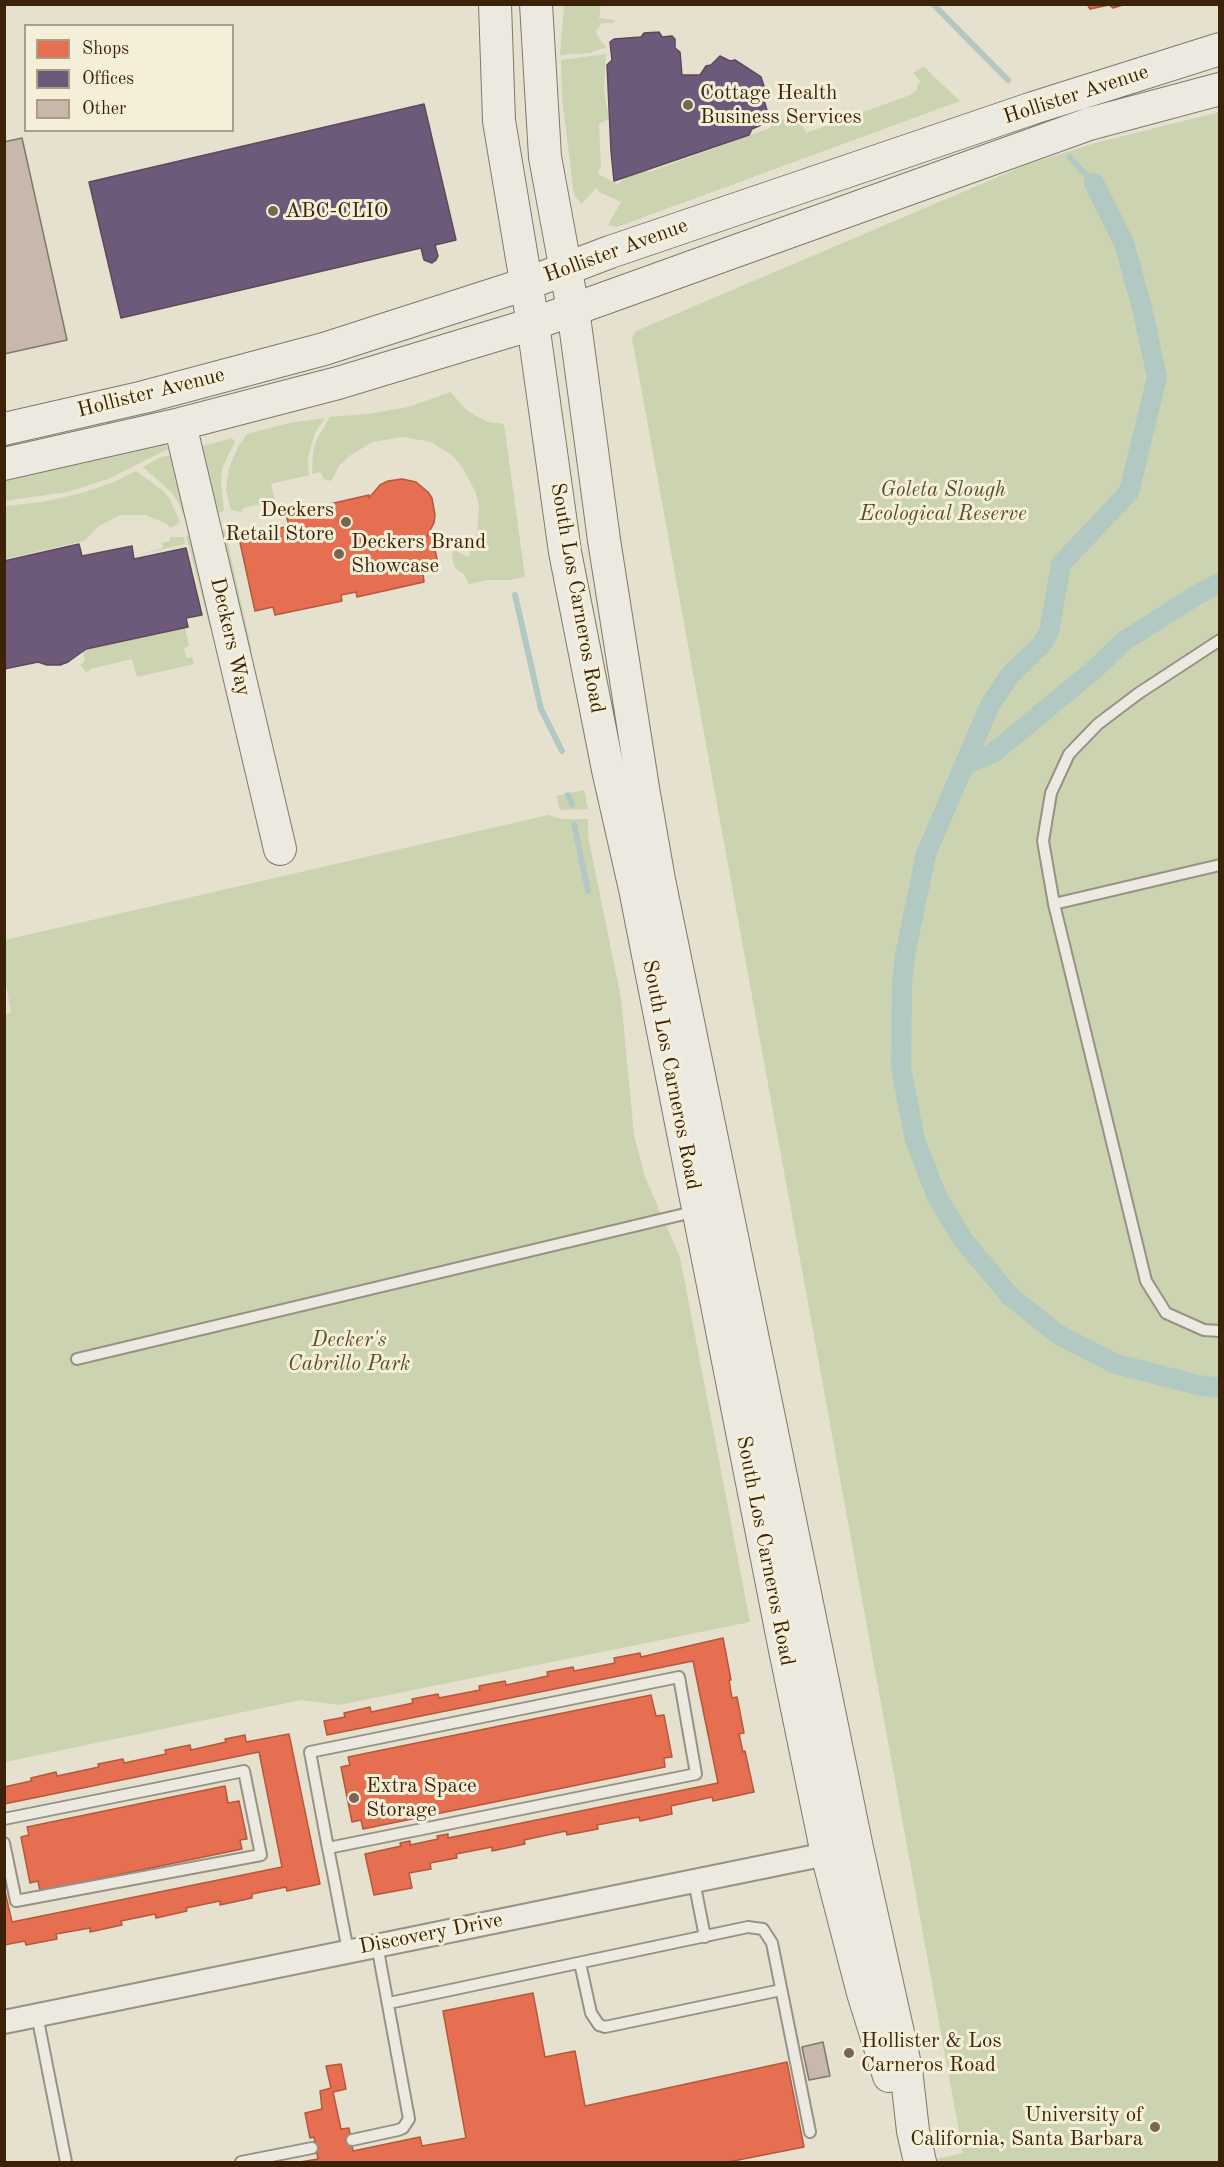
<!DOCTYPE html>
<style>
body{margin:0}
#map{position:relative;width:1224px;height:2167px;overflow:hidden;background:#e6e1cf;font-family:"Old Standard TT",serif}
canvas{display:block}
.frame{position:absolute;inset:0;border:6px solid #3c2308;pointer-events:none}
.legend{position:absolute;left:24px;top:24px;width:210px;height:108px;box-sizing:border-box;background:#f5efda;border:2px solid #ab9d86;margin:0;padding:8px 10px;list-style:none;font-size:18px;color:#3c2308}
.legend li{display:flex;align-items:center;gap:12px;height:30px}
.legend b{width:30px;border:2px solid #ab9d86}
</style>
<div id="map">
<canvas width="1224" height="2167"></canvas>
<div class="frame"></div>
<ul class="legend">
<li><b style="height:16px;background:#e76f51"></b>Shops</li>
<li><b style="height:16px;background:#6d597a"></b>Offices</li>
<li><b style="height:16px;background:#c8b8ab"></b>Other</li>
</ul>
</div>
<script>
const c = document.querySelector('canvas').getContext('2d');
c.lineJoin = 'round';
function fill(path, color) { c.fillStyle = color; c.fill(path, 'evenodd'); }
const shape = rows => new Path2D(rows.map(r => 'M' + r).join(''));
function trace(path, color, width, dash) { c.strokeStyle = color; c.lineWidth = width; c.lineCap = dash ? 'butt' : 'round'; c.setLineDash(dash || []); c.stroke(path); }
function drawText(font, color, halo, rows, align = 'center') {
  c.font = font + ' "Old Standard TT",serif'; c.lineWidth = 6; c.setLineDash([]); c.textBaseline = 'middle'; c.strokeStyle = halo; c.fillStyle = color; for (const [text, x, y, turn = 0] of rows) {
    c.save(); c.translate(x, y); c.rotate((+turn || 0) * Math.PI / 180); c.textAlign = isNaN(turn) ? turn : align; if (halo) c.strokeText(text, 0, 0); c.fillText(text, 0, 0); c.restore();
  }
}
fill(shape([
 [564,5,601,5,599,18,615,20,614,23,602,23,596,31,600,40,607,47,590,53,560,55],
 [606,54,604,91,609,119,599,124,601,165,598,174,618,184,627,176,645,171,649,172,770,128,773,122,783,119,787,127,801,122,806,133,910,95,917,90,917,86,921,82,913,73,922,67,924,67,960,101,617,227,608,225,621,202,601,193,596,188,581,204,574,195,562,98,561,60],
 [1219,112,1219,2162,923,2162,963,2153,632,338,636,331,1026,165,1095,143],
 [451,392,464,408,476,416,488,422,504,424,525,577,509,580,487,580,469,584,464,574,456,569,453,562,452,555,455,550,468,557,477,533,479,509,476,493,463,468,453,456,431,442,403,437,372,442,348,457,339,466,331,481,324,479,320,472,312,474,313,451,317,439,330,417,368,414,408,407],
 [325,418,315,433,311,446,308,458,309,475,271,484,275,501,243,508,241,512,231,510,226,490,229,468,237,449,247,434,289,423],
 [232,438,235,442,222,468,221,483,224,511,213,515,199,447],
 [162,443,170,448,108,479,68,492,5,501,4,477],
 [174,454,186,520,185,520,179,504,172,493,143,467,159,458],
 [136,471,162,490,170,499,180,522,171,528,165,523,145,515,120,515,99,526,84,541,5,559,5,506,42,502,82,493,114,482],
 [216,529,225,530,252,651,245,652],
 [194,535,215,627,210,628,186,536],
 [170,537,184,537,185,544,130,557,163,548,162,543,170,541],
 [185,627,189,646,184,648,186,658,192,657,194,664,137,677,132,659,90,669,90,671,86,672,80,665,85,661,82,649],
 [584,790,588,809,560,810,556,796],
 [548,815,562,819,588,819,588,836,621,998,634,1135,645,1177,680,1257,750,1622,339,1705,301,1700,5,1762,4,1015,11,1012,5,979,5,940]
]), '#cbd3b1');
const shops = shape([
 [1087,4,1126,4,1113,8,1109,5,1090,9,1087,4],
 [402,479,416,482,428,492,432,498,435,515,434,523,427,536,432,535,439,569,423,573,424,582,357,597,356,592,341,595,342,601,275,615,273,607,255,611,239,538,289,526,286,514,369,495,369,498,380,485,388,481,402,479],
 [723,1638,731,1680,729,1680,732,1698,737,1697,744,1733,739,1734,743,1752,745,1751,754,1792,713,1801,712,1797,671,1806,672,1814,640,1821,639,1817,597,1825,598,1829,567,1835,566,1831,524,1840,525,1844,492,1851,492,1847,456,1854,457,1858,430,1863,431,1869,409,1873,412,1888,374,1895,365,1854,401,1846,400,1843,410,1841,410,1845,438,1839,437,1836,448,1834,448,1838,718,1783,693,1661,327,1735,324,1721,345,1717,344,1713,370,1707,371,1712,413,1703,412,1699,438,1694,439,1698,480,1690,479,1686,505,1681,506,1685,548,1676,547,1672,573,1667,574,1671,615,1663,614,1658,640,1653,641,1657,723,1638],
 [651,1695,656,1716,664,1715,672,1757,664,1758,665,1767,363,1829,361,1820,352,1822,341,1767,350,1765,348,1757,651,1695],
 [289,1734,320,1884,287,1891,286,1887,252,1894,252,1898,220,1905,220,1901,186,1908,187,1911,156,1918,155,1914,121,1921,122,1925,90,1932,90,1928,56,1934,57,1939,26,1945,25,1941,4,1945,4,1887,12,1922,282,1867,259,1752,4,1804,4,1787,31,1781,31,1778,56,1772,57,1776,99,1767,98,1764,123,1759,124,1763,166,1754,165,1750,190,1745,191,1750,226,1742,225,1739,245,1735,246,1742,289,1734],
 [225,1786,228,1803,239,1801,247,1839,240,1840,242,1849,40,1891,38,1881,30,1883,21,1837,29,1835,27,1827,225,1786],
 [533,1993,545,2057,575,2051,585,2106,787,2062,804,2147,728,2162,300,2162,318,2159,314,2137,310,2138,305,2113,322,2109,320,2091,331,2088,326,2066,341,2064,346,2089,333,2092,341,2129,349,2128,353,2151,420,2137,422,2146,466,2138,443,2011,533,1993]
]);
fill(shops, '#e76f51');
trace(shops, '#b4583b', 1.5);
const offices = shape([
 [659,32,662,37,672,36,675,39,675,48,680,52,682,75,700,75,706,66,711,65,720,56,730,61,735,60,761,77,765,89,762,93,770,121,752,129,749,135,614,181,611,151,607,65,612,60,610,42,614,39,641,37,644,33,659,32],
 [424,104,456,240,435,245,438,256,436,260,432,263,424,260,421,248,121,318,89,182,424,104],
 [79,544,82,556,132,546,134,559,186,548,202,615,186,618,188,627,86,649,68,662,60,665,47,665,38,662,4,669,4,561,79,544]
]);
fill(offices, '#6d597a');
trace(offices, '#5e4958', 1.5);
trace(shape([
 [933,4,1008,80],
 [1070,158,1094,183],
 [515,595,541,709,562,751],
 [568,795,572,805],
 [574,824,588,891]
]), '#b2c8c2', 6);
trace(shape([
 [1094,183,1124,243,1142,308,1157,377,1129,492,1061,564,1049,632,1041,645,1010,675,990,705,926,854,905,955,902,984,901,1068,915,1140,937,1197,964,1241,1011,1297,1059,1335,1116,1364,1198,1385,1220,1388],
 [964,765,993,753,1095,669,1124,641,1200,593,1220,583]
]), '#b2c8c2', 20);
const building = shape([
 [22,138,67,340,4,354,4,142,22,138],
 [823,2042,830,2076,809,2080,802,2047,823,2042]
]);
fill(building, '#c8b8ab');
trace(building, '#7f786b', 1.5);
const lane = shape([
 [1220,640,1139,693,1098,724,1069,754,1051,793,1043,841,1054,904,1146,1281,1166,1313,1204,1330,1220,1331],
 [1054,904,1220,865],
 [77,1359,697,1211],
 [4,1819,244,1771,261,1855,16,1901,4,1843],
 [328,1848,696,1774,679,1677,310,1752,328,1848,333,1873,342,1920,348,1951],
 [694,1881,705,1937],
 [580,1963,591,2013,599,2025,605,2027,781,1990],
 [389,2003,748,1927,763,1929,772,1943,810,2132],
 [37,2015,66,2162],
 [352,2140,398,2130,403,2128,409,2119,377,1945],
 [241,2162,312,2148]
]);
const street = shape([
 [4,2022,841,1851]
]);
const secondary = shape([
 [495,4,499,121,533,324,565,552,608,770,635,889,785,1650,827,1854,863,1993,889,2076],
 [536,4,545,157,573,309,604,540,643,788,659,880,857,1848,906,2069,913,2131,920,2162],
 [180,424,280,849],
 [4,429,144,397,324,349,526,284,610,252,1033,108,1220,49],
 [4,464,180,424,338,383,533,324,1089,124,1220,89]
]);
trace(lane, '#989285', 14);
trace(street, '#989285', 26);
trace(secondary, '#7f786b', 34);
trace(lane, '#ebe9e0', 10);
trace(street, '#ebe9e0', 22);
trace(secondary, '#ebe9e0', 32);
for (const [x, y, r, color] of [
 [688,105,6,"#78664e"],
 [273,211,6,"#78664e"],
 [346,522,6,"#78664e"],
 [339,554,6,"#78664e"],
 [354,1798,6,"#78664e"],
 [849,2053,6,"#78664e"],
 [1155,2127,6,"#78664e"]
]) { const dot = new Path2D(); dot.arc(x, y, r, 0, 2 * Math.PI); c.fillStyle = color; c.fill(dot); trace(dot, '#f5efda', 2); }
drawText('21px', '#3c2308', '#f5efda', [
 ["Cottage Health",700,93],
 ["Business Services",700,117],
 ["ABC-CLIO",285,211],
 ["Deckers",334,510,"right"],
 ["Retail Store",334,534,"right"],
 ["Deckers Brand",351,542],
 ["Showcase",351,566],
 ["Extra Space",366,1786],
 ["Storage",366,1810],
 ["Hollister & Los",861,2041],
 ["Carneros Road",861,2065],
 ["University of",1143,2115,"right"],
 ["California, Santa Barbara",1143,2139,"right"]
], 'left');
drawText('21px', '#3c2308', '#f5efda', [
 ["Hollister Avenue",1076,95,-18],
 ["Hollister Avenue",616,251,-20],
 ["Hollister Avenue",151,393,-14],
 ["South Los Carneros Road",577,598,80],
 ["Deckers Way",230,637,77],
 ["South Los Carneros Road",671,1075,79],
 ["South Los Carneros Road",765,1551,79],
 ["Discovery Drive",431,1934,-11]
]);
drawText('italic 21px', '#5a4c2c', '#f5efda', [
 ["Goleta Slough",943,490],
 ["Ecological Reserve",943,514],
 ["Decker's",349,1340],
 ["Cabrillo Park",349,1364]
]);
</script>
